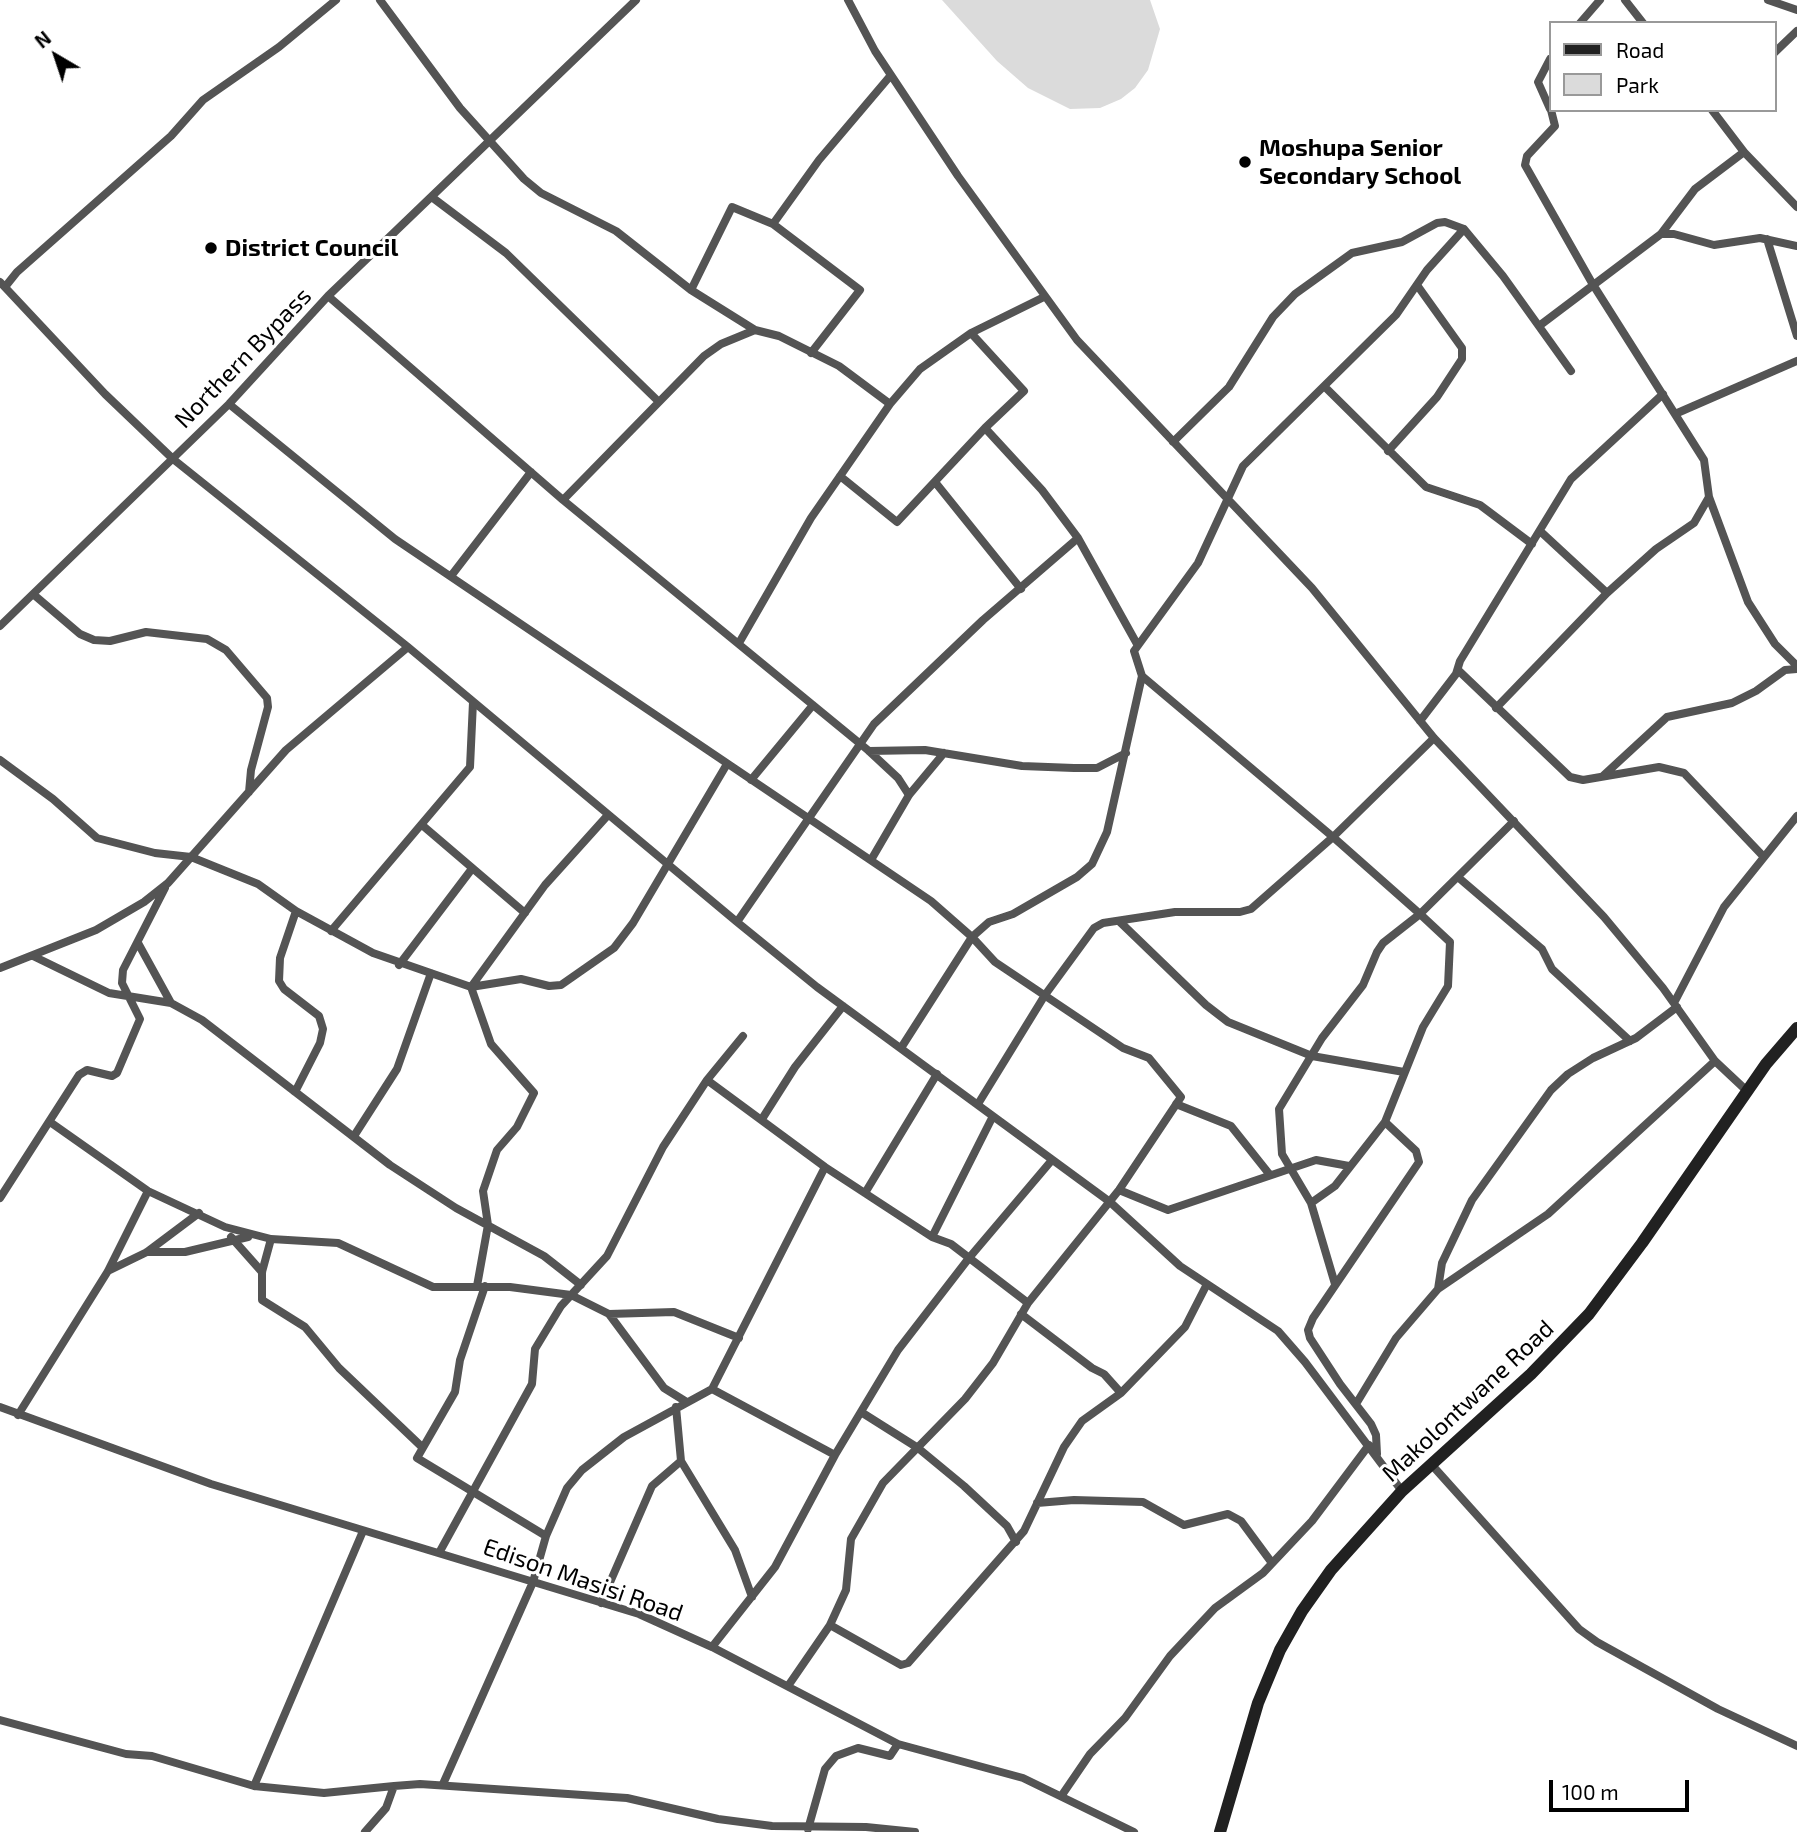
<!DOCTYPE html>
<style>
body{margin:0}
#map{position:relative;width:1797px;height:1832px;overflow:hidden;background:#fff;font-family:"Exo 2",sans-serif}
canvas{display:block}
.legend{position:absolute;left:1549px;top:21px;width:228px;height:91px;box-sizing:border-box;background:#fff;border:2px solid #999;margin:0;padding:9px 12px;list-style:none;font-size:21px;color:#000}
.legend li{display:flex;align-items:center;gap:14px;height:35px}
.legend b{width:35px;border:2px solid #999}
.north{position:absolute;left:21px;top:21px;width:70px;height:70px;-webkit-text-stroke:5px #fff;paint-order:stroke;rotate:321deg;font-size:19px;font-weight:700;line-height:28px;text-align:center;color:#000}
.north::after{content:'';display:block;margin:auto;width:24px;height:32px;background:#000;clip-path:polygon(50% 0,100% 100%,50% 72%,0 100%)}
.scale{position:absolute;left:1549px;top:1780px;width:140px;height:32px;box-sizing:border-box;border:4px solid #000;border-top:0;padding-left:9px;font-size:21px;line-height:24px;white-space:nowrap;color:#000;-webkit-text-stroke:5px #fff;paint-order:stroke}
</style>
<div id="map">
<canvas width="1797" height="1832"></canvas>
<ul class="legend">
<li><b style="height:9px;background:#212121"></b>Road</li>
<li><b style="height:19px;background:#dbdbdb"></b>Park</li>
</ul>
<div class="north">N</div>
<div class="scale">100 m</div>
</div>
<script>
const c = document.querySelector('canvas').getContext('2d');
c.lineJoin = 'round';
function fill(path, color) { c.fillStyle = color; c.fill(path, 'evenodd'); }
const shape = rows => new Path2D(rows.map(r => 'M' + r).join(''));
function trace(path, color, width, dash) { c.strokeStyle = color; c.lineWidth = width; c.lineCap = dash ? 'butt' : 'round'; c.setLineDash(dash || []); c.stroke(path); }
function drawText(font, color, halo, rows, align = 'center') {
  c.font = font + ' "Exo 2",sans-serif'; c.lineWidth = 6; c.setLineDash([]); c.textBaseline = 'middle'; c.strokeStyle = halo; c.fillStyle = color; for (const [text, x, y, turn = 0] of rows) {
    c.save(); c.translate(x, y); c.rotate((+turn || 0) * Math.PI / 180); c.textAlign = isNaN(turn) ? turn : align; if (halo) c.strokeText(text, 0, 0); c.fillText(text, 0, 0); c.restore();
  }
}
fill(shape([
 [942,0,1150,0,1160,29,1148,70,1135,88,1121,99,1100,108,1070,109,1028,88,997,61]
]), '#dbdbdb');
trace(shape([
 [380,0,460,108,524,179,541,193,616,231,691,290,755,330],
 [848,0,875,51,958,176,1077,340,1312,588,1434,738,1604,917,1663,988,1715,1061,1747,1091],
 [1625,0,1643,23],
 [1768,0,1797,10],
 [1580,23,1600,0],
 [1774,53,1797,31],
 [1550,59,1538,82,1550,109],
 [1551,110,1555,126,1527,156,1525,165,1592,283,1704,460,1709,497,1748,602,1775,644,1797,666],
 [1712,110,1744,152,1797,207],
 [433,198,506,253,659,402],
 [1661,234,1674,234,1714,245,1760,238,1797,246],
 [1767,239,1797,336],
 [0,282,105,394,173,459,408,647,737,922,817,987,1110,1202,1180,1266,1278,1331,1305,1362,1402,1491],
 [5,287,17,272,171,136,203,100,279,47,336,0],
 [691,290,732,207,773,224],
 [328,296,563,500],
 [1539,326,1661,234,1695,189,1744,152],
 [811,353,860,290,773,224,819,160,891,75],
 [1325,387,1426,487,1480,505,1532,544],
 [229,404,395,539,931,901,972,937,901,1048],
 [1675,414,1797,361],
 [1173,442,1229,387,1273,317,1295,294,1352,253,1402,242,1437,223,1445,222,1464,229,1503,276,1571,371],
 [1388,451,1437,397,1462,359,1462,348,1417,285],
 [840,476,897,522,985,428],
 [935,482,1021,589],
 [1540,531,1607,593],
 [1078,538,1137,644],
 [451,576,531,472],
 [33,594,80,634,94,640,110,641,146,632,207,639,226,650,267,698,268,707,251,770,249,792],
 [0,626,229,404,328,296,636,0],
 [739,643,811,518,890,404],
 [1458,670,1570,777,1583,780,1659,767,1684,773,1762,855],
 [1496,708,1607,593,1656,549,1694,523,1709,497],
 [1420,721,1456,674,1460,661,1571,479,1663,394],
 [1434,738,1333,837,1142,676,1134,651,1198,563,1243,466,1396,315,1427,270,1464,229],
 [869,751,925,750,1022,766,1074,768,1097,768,1126,753],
 [0,760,53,799,97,838,155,853,191,857,258,884,296,911,373,953,471,987,521,979,549,986,561,985,614,948,633,923,727,764],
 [1603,776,1667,717,1732,703,1756,691,1785,670,1797,669],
 [751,780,813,705],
 [909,795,898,778,869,751,563,500,704,356,721,344,755,330,779,336,839,366,890,404,920,369,971,333],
 [422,825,525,913],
 [871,860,909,795,944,753],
 [1459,878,1542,949,1552,969,1630,1041],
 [737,922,874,724,983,620,1078,538,1042,490,985,428,1024,391,971,333,1044,297],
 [1120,922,1206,1005,1228,1022,1312,1056,1404,1072],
 [331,931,470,767,473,702],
 [138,943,171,1003],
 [33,956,109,993,171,1003,202,1020,390,1165,456,1208,544,1256,581,1285],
 [399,965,471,870],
 [0,968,96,930,144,902,168,883,286,750,408,647],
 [1674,1003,1724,907,1797,816],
 [707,1080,825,1167,932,1237,951,1244,1028,1303],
 [295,1092,320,1043,323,1029,319,1016,284,989,279,981,280,958,296,911],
 [978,1104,1045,995,1094,928,1103,923,1175,912,1240,912,1251,909,1333,837,1420,914,1383,943,1377,952,1363,985,1322,1038,1279,1109,1282,1154,1311,1203],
 [1176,1104,1231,1126,1270,1175],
 [762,1119,795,1067,843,1006],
 [50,1122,148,1191,225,1227,271,1239,338,1243,433,1287,510,1287,571,1295,609,1314,664,1388,685,1401],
 [354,1136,397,1069,431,973],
 [1119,1190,1168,1210,1316,1160,1349,1166],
 [865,1193,937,1074],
 [0,1198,79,1075,87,1070,112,1076,117,1073,140,1019,122,983,123,970,165,888],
 [231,1237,262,1272],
 [932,1237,993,1116],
 [271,1239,262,1272,262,1300,305,1327,339,1368,422,1447],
 [147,1252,185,1252,248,1237],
 [108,1271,147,1252,199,1213],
 [1335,1284,1311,1203,1335,1186,1385,1122,1423,1027,1448,986,1450,942,1420,914,1514,821],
 [477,1286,488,1225,483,1191,497,1150,517,1127,534,1093,491,1044,471,987,545,885,608,815],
 [485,1286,460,1360,455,1392,417,1458,546,1536],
 [1438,1289,1442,1263,1472,1200,1551,1090,1568,1074,1593,1058,1636,1038,1677,1007],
 [609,1314,674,1312,739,1338],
 [1021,1314,1092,1368,1104,1374,1121,1393],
 [712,1389,835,1455],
 [1356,1404,1396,1338,1438,1289,1548,1214,1715,1061],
 [0,1407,211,1484,639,1614,712,1647,898,1744,1023,1778,1134,1832],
 [676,1407,681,1461,735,1550,752,1597],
 [861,1412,918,1448,964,1486,1007,1526,1016,1542],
 [18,1415,108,1271,148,1191],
 [1377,1454,1376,1435,1371,1424,1340,1384,1310,1338,1308,1330,1313,1318,1419,1162,1416,1151,1385,1122],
 [1431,1464,1579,1629,1597,1642,1718,1709,1797,1746],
 [1037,1503,1074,1500,1143,1502,1184,1525,1228,1514,1241,1521,1272,1563],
 [439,1553,532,1384,535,1349,561,1306,607,1256,663,1147,707,1080,743,1036],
 [601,1603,652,1486,681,1461],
 [830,1625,901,1665,908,1663,1024,1531,1064,1447,1082,1421,1121,1393,1185,1327,1207,1284],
 [712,1647,775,1567,835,1455,898,1350,969,1258,1052,1160],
 [788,1686,830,1625,846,1590,851,1539,883,1483,965,1399,993,1363,1028,1303,1119,1190,1181,1097,1149,1058,1123,1048,995,962,972,937,989,922,1013,914,1077,877,1092,864,1107,832,1142,676],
 [0,1720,126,1754,152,1756,254,1786,324,1793,394,1786],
 [443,1784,533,1582,546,1536,567,1488,582,1470,624,1437,712,1389,825,1167],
 [254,1786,363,1531],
 [1062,1795,1090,1754,1125,1718,1170,1656,1215,1608,1263,1573,1312,1521,1369,1445],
 [808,1829,825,1769,836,1756,858,1748,890,1756,898,1744],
 [365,1832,386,1808,394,1786,420,1784,627,1798,718,1819,772,1826,866,1827,915,1832]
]), '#545454', 8);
trace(shape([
 [1220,1832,1258,1703,1280,1650,1302,1611,1331,1570,1402,1491,1531,1374,1589,1314,1642,1243,1766,1064,1797,1028]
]), '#212121', 12);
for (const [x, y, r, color] of [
 [1245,162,7,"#000"],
 [211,248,7,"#000"]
]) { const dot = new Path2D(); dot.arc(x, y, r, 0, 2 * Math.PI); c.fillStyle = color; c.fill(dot); trace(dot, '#fff', 2.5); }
drawText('bold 24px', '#000', '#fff', [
 ["Moshupa Senior",1259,148],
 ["Secondary School",1259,176],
 ["District Council",225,248]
], 'left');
drawText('24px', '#000', '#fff', [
 ["Northern Bypass",243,358,-46],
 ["Makolontwane Road",1468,1401,-43],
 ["Edison Masisi Road",583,1580,19]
]);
</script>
